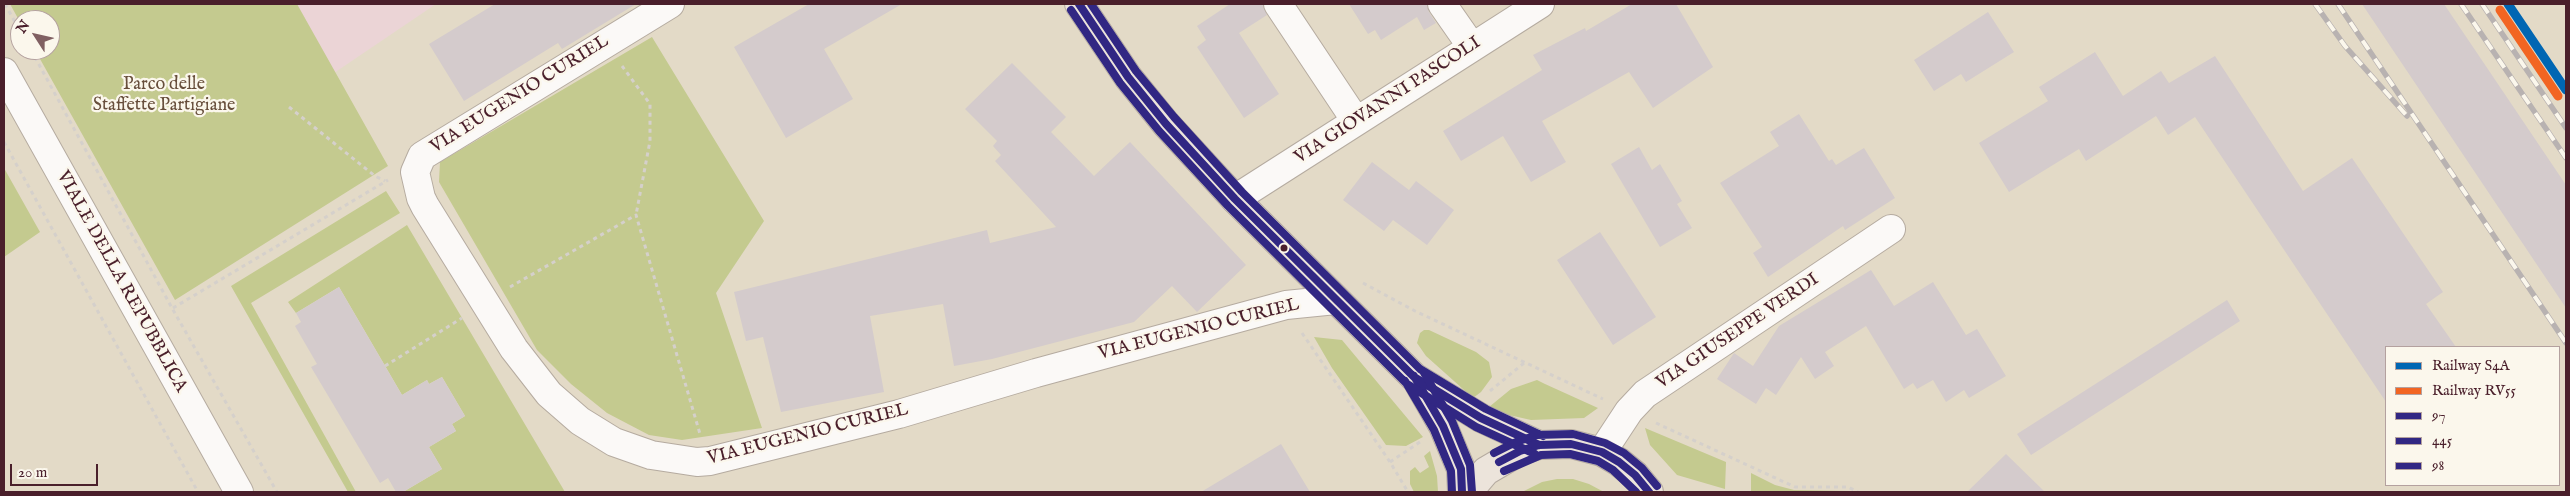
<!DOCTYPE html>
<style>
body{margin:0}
#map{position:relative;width:2570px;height:496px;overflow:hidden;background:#e3dac7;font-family:"IM FELL English",serif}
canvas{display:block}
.frame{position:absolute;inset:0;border:5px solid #4a1f2b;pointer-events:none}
.legend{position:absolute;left:2385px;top:346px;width:175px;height:140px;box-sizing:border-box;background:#fbf7ec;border:1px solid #b4a19f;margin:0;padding:6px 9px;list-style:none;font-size:15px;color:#4a1f2b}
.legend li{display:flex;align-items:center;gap:10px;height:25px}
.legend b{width:25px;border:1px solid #b4a19f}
.north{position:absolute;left:10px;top:10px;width:50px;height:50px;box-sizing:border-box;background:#fbf7ec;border:1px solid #b4a19f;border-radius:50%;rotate:305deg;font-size:14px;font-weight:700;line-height:20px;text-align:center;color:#4a1f2b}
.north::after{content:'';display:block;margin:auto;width:18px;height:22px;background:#806062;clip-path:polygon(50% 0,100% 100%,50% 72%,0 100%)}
.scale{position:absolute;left:10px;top:464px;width:88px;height:22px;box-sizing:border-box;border:2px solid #4a1f2b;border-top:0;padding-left:6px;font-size:15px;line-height:18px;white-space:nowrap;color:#4a1f2b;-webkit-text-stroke:4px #fbf7ec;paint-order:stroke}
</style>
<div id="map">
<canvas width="2570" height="496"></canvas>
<div class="frame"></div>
<ul class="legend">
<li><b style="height:6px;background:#0066b3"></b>Railway S4A</li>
<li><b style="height:6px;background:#f26522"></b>Railway RV55</li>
<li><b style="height:6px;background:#312783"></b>97</li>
<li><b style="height:6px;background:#312783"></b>445</li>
<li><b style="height:6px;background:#312783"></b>98</li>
</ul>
<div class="north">N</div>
<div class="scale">20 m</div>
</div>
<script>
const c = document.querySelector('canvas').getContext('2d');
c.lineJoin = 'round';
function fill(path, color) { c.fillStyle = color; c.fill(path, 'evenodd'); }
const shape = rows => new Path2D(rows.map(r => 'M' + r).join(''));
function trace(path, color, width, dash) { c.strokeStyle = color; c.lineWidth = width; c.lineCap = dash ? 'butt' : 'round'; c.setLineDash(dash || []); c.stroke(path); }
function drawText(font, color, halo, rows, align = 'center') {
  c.font = font + ' "IM FELL English",serif'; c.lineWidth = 4.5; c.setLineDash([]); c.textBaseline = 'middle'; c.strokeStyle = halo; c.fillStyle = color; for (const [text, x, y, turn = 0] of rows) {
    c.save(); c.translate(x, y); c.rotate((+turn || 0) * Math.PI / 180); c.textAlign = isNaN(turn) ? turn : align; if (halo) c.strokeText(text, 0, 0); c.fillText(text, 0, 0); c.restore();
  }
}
fill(shape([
 [297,4,436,4,334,73]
]), '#ebd4d6');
fill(shape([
 [10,4,297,4,388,166,175,300,35,50,50,50,50,20,20,20,20,22],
 [652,37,764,221,716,293,762,428,682,440,649,435,607,413,571,384,537,350,439,182,440,162],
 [4,168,40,232,4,257],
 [386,191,400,213,251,303,356,492,348,492,231,286],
 [407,225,565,492,403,492,442,469,429,447,456,431,452,424,465,416,442,377,429,384,427,380,402,395,339,287,296,313,288,302],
 [1424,330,1429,330,1476,352,1489,362,1492,377,1481,392,1473,398,1426,356,1417,343,1420,333],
 [1314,337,1342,340,1423,437,1406,446,1386,445,1332,368],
 [1537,380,1545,384,1598,408,1584,418,1531,420,1509,415,1489,407,1511,389],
 [1645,428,1726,462,1725,489,1677,475,1650,445],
 [1430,451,1437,476,1438,492,1414,492,1410,484,1410,471,1415,467,1420,473,1429,467,1424,456],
 [1751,473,1775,485,1794,490,1849,491,1751,492],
 [1557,479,1573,479,1589,484,1604,492,1522,492,1542,482]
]), '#c4ca8f');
fill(shape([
 [495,4,636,4,562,49,558,43,464,101,429,44],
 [809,4,902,4,824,49,853,99,786,138,734,47],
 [1230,4,1263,4,1267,15,1239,33,1279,94,1244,118,1197,47,1206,40,1197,26],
 [1349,4,1427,4,1429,12,1436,23,1424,30,1417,17,1381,40,1375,30,1368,34],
 [1632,4,1676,4,1713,67,1653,108,1629,72,1542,121,1566,162,1531,182,1503,136,1461,161,1443,131,1542,70,1533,55,1585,28,1586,31],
 [2362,4,2444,4,2566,185,2566,308],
 [1988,12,2014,52,1966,82,1961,74,1934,91,1914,60],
 [2095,52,2123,96,2161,71,2169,83,2215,56,2303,191,2352,158,2443,292,2426,304,2456,347,2386,347,2386,402,2195,117,2168,135,2156,116,2086,161,2079,149,2009,192,1979,143,2048,101,2039,87],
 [1012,63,1066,117,1051,132,1094,176,1130,142,1246,265,1197,312,1172,286,1134,322,992,359,954,366,943,304,870,316,884,392,781,412,763,337,746,341,734,292,987,230,990,243,1056,227,995,161,1001,155,993,146,997,141,965,109],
 [1799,114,1829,161,1832,159,1836,165,1864,148,1895,198,1845,230,1843,226,1768,277,1753,253,1762,247,1720,183,1779,146,1770,132],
 [1639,147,1652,170,1660,164,1682,201,1677,204,1692,228,1660,247,1611,164],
 [1372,162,1409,190,1416,181,1454,210,1427,245,1393,220,1384,231,1343,200],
 [1600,232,1656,317,1613,345,1557,260],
 [1871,270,1894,306,1933,282,1966,335,1977,329,2006,376,1969,398,1964,390,1946,402,1933,380,1917,389,1913,383,1904,389,1866,326,1825,352,1834,366,1815,379,1801,357,1776,395,1766,388,1756,404,1717,379,1734,353,1753,366,1779,326],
 [339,287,402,395,427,380,429,384,442,377,465,416,452,424,456,431,429,447,442,469,403,492,396,492,388,478,380,483,311,367,317,364,295,326,301,322,296,313],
 [2227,300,2240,321,2031,455,2017,434],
 [1281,444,1310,492,1201,492],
 [2006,454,2045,492,1967,492]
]), '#d4cbcc');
const minor = shape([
 [670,4,422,156,415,172,421,198,425,206,514,349,549,394,580,421,614,442,651,455,697,462,710,461,899,414,1036,373,1286,305,1336,300],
 [1278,4,1356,121],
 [1442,4,1472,47],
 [4,72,239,492],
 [1235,199,1540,4],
 [1602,452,1629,411,1645,394,1891,229]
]);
const major = shape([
 [1079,4,1128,77,1166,124,1235,199,1414,377,1481,418,1539,445],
 [1418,382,1443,426,1461,469,1462,492],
 [1468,492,1486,471,1520,451,1539,445,1571,444,1602,452,1619,462,1635,475,1649,492]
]);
trace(minor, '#b5aba0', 30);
trace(major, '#b5aba0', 30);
trace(shape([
 [5,4,20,31],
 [31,50,172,308,277,492],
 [622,66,650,104,650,141,636,215],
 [289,107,375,176,385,181],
 [4,142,198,492],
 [1363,283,1415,311,1603,399],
 [510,287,636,215,700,434],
 [173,308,388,180],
 [1302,333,1390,462,1408,492],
 [385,366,462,318],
 [1490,391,1524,363],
 [1656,423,1795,487,1848,487,1858,492],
 [1390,462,1420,442]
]), '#d5d0cb', 3, [4, 4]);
trace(minor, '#fbf9f7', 28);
trace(major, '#ece4db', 28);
const rail = shape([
 [2315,4,2345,46,2407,116],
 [2338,4,2566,343],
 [2461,4,2566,158],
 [2482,4,2566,128]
]);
trace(rail, '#b8b2b1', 5.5);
trace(rail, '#fbf7ec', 4, [11]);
trace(shape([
 [1079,4,1128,77,1166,124,1235,199,1414,377,1481,418,1539,445],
 [1414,376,1443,426,1461,469,1462,492],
 [1499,462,1520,451,1539,445,1571,444,1602,452,1619,462,1635,475,1649,492]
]), '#312783', 8);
trace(shape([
 [1071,10,1120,83,1159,131,1228,206,1407,384,1476,427,1535,454],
 [1405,381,1434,430,1451,471,1452,492],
 [1504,471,1541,455,1570,454,1598,461,1613,470,1636,492]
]), '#312783', 8);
trace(shape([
 [1091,4,1136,71,1174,117,1242,192,1420,369,1486,409,1543,436],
 [1423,371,1452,421,1470,465,1472,492],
 [1494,453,1516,442,1537,435,1573,434,1605,443,1624,453,1642,468,1657,486]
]), '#312783', 8);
trace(shape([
 [2508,4,2566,90]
]), '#0066b3', 9);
trace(shape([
 [2500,10,2558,96]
]), '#f26522', 9);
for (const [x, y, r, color] of [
 [1284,248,4.5,"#4a1f2b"]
]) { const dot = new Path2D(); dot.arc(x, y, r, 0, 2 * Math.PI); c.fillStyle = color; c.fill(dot); trace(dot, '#fbf7ec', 2); }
drawText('18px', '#674e3b', '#fbf7ec', [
 ["Parco delle",164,85],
 ["Staffette Partigiane",164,106]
]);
drawText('18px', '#4a1f2b', '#fbf7ec', [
 ["VIA EUGENIO CURIEL",520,95,-32],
 ["VIA GIOVANNI PASCOLI",1388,101,-33],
 ["VIALE DELLA REPUBBLICA",121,282,61],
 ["VIA EUGENIO CURIEL",1199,330,-14],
 ["VIA GIUSEPPE VERDI",1738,332,-34],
 ["VIA EUGENIO CURIEL",808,435,-14]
]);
</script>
